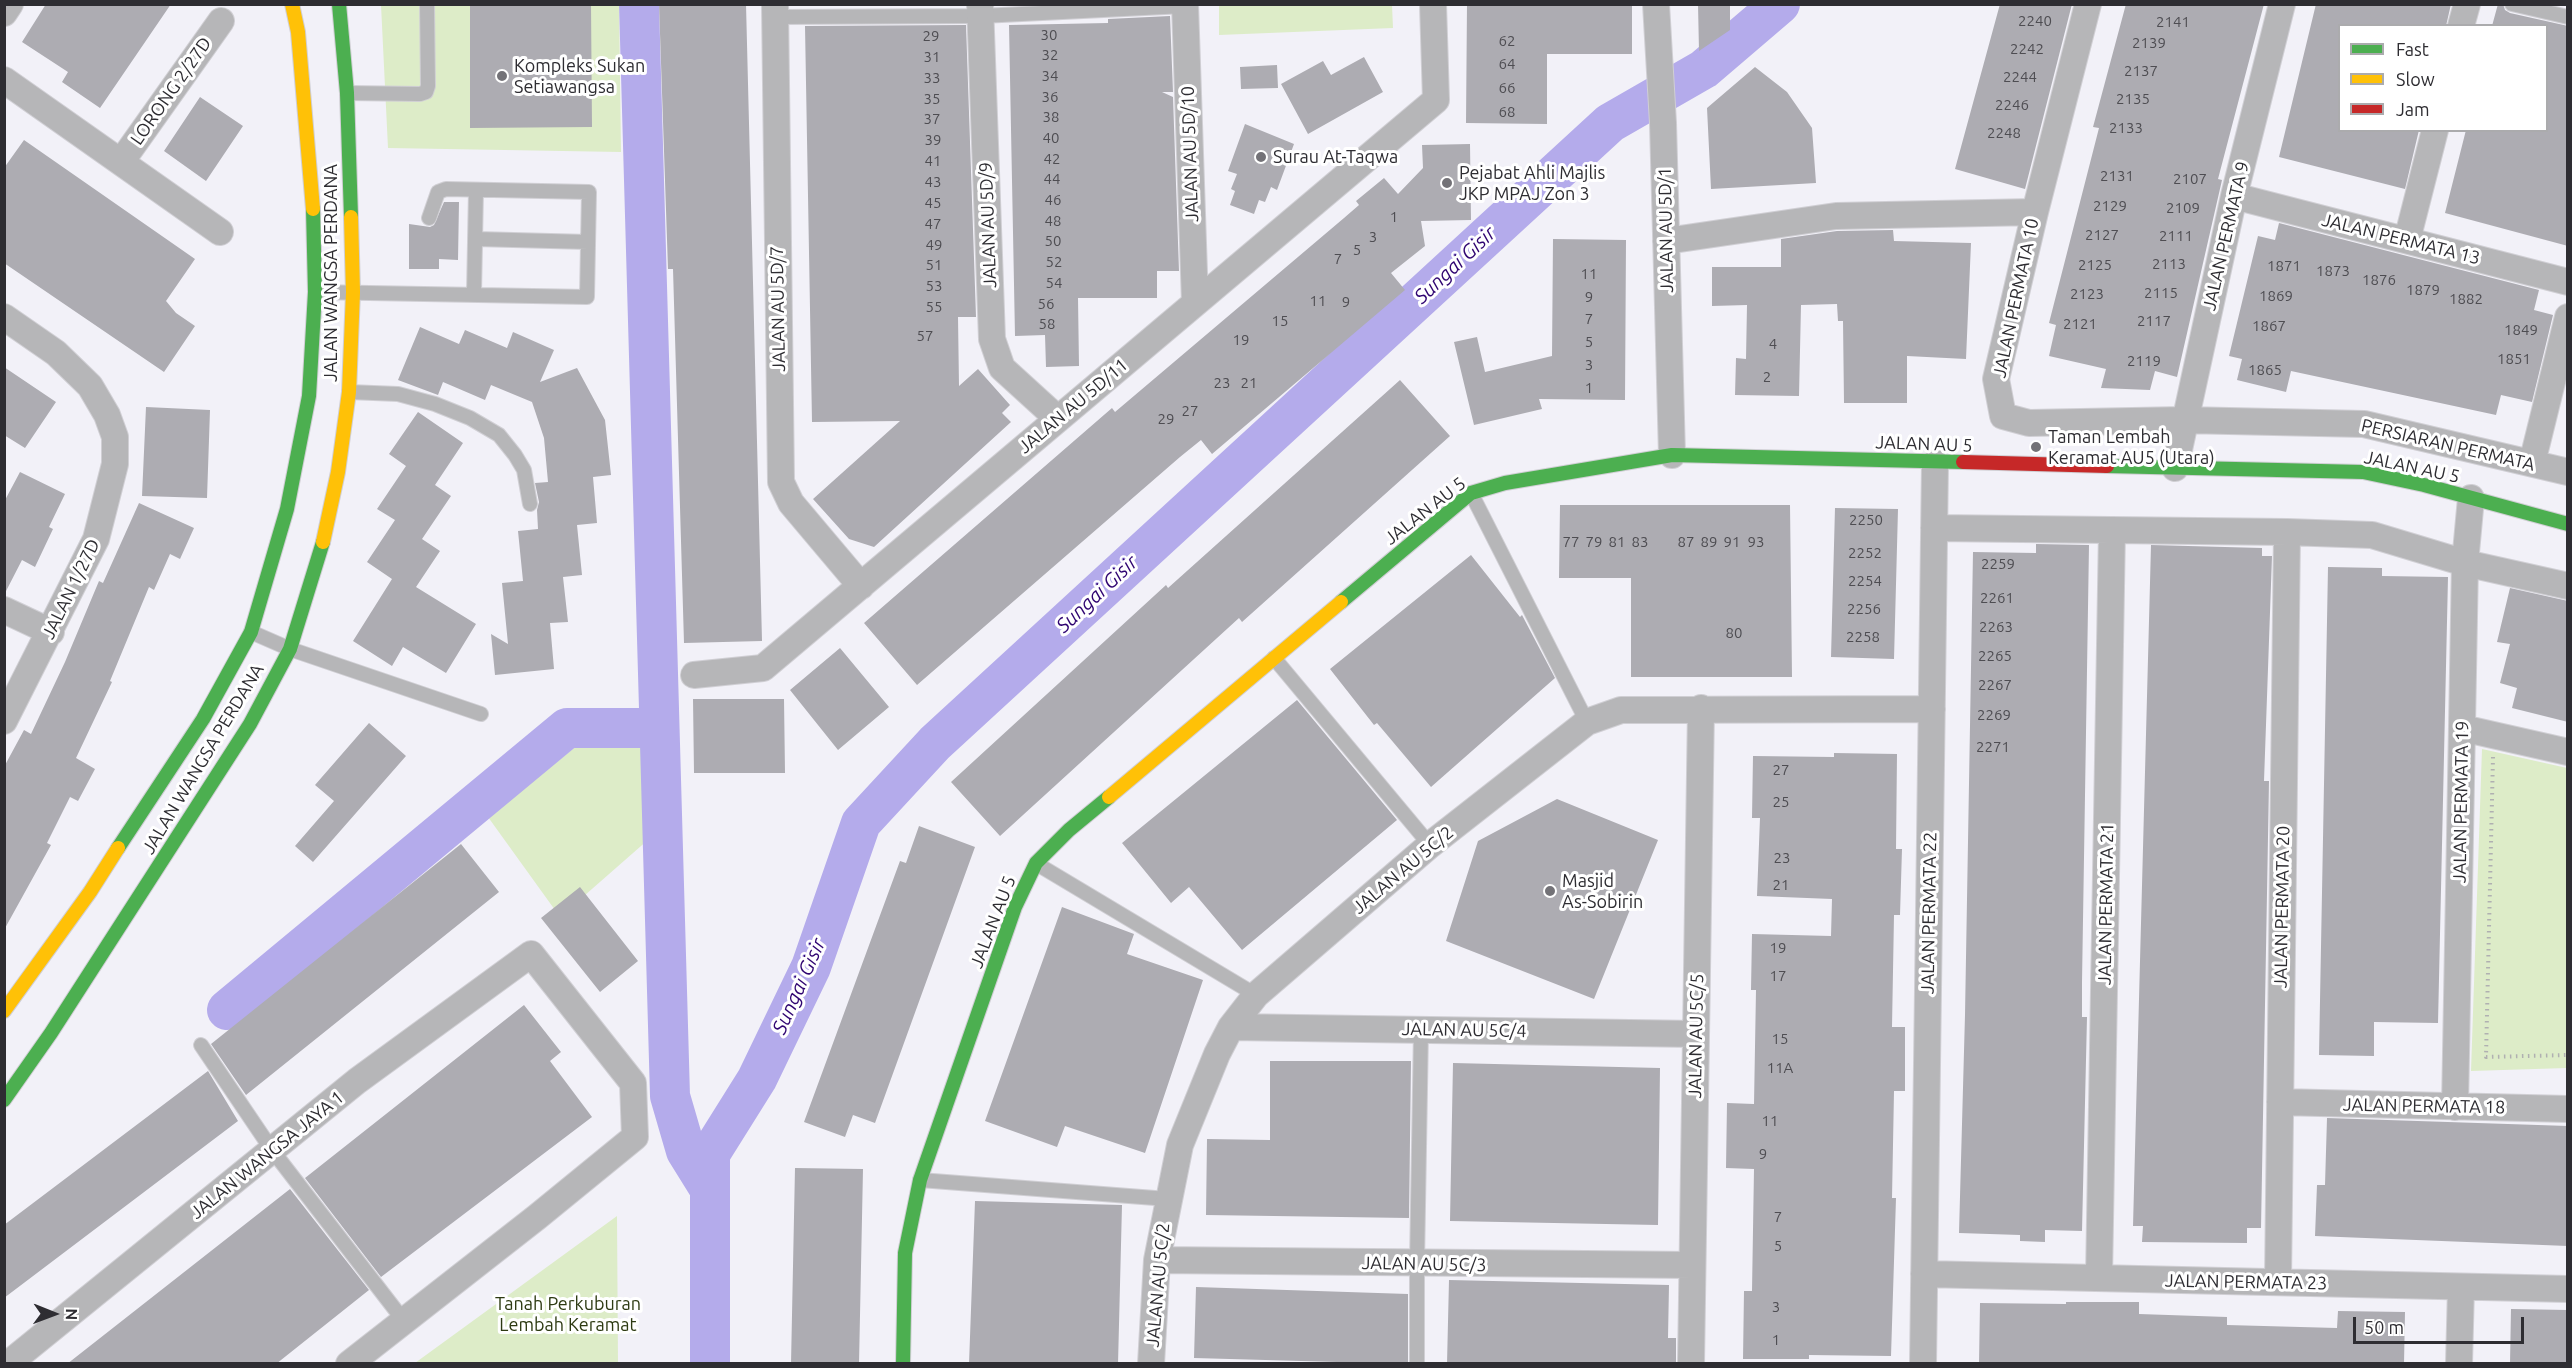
<!DOCTYPE html>
<style>
body{margin:0}
#map{position:relative;width:2572px;height:1368px;overflow:hidden;background:#f2f1f8;font-family:Ubuntu,sans-serif}
canvas{display:block}
.frame{position:absolute;inset:0;border:6px solid #2e2d32;pointer-events:none}
.legend{position:absolute;left:2338px;top:24px;width:210px;height:108px;box-sizing:border-box;background:#fff;border:2px solid #ababad;margin:0;padding:8px 10px;list-style:none;font-size:18px;color:#2e2d32}
.legend li{display:flex;align-items:center;gap:12px;height:30px}
.legend b{width:30px;border:2px solid #ababad}
.north{position:absolute;left:24px;top:1284px;width:60px;height:60px;-webkit-text-stroke:4px #fff;paint-order:stroke;rotate:91deg;font-size:16px;font-weight:700;line-height:24px;text-align:center;color:#2e2d32}
.north::after{content:'';display:block;margin:auto;width:21px;height:27px;background:#2e2d32;clip-path:polygon(50% 0,100% 100%,50% 72%,0 100%)}
.scale{position:absolute;left:2353px;top:1317px;width:171px;height:27px;box-sizing:border-box;border:3px solid #2e2d32;border-top:0;padding-left:8px;font-size:18px;line-height:21px;white-space:nowrap;color:#2e2d32;-webkit-text-stroke:4px #fff;paint-order:stroke}
</style>
<div id="map">
<canvas width="2572" height="1368"></canvas>
<div class="frame"></div>
<ul class="legend">
<li><b style="height:8px;background:#4caf50"></b>Fast</li>
<li><b style="height:8px;background:#ffc107"></b>Slow</li>
<li><b style="height:8px;background:#c62828"></b>Jam</li>
</ul>
<div class="north">N</div>
<div class="scale">50 m</div>
</div>
<script>
const c = document.querySelector('canvas').getContext('2d');
c.lineJoin = 'round';
function fill(path, color) { c.fillStyle = color; c.fill(path, 'evenodd'); }
const shape = rows => new Path2D(rows.map(r => 'M' + r).join(''));
function trace(path, color, width, dash) { c.strokeStyle = color; c.lineWidth = width; c.lineCap = dash ? 'butt' : 'round'; c.setLineDash(dash || []); c.stroke(path); }
function drawText(font, color, halo, rows, align = 'center') {
  c.font = font + ' Ubuntu,sans-serif'; c.lineWidth = 6; c.setLineDash([]); c.textBaseline = 'middle'; c.strokeStyle = halo; c.fillStyle = color; for (const [text, x, y, turn = 0] of rows) {
    c.save(); c.translate(x, y); c.rotate((+turn || 0) * Math.PI / 180); c.textAlign = isNaN(turn) ? turn : align; if (halo) c.strokeText(text, 0, 0); c.fillText(text, 0, 0); c.restore();
  }
}
fill(shape([
 [381,5,619,5,621,152,388,148],
 [1219,5,1392,5,1393,28,1219,35],
 [646,745,649,839,560,917,488,817,574,748],
 [2482,749,2567,768,2567,1068,2471,1071],
 [617,1216,618,1363,415,1363]
]), '#ddecc8');
trace(shape([
 [639,4,670,1096,686,1151,709,1188],
 [227,1010,567,728,659,728],
 [710,1364,710,1154,757,1079,811,967,861,823,935,743,1610,123,1704,69,1780,4]
]), '#b4abeb', 40);
fill(shape([
 [46,4,171,4,100,108,62,82,68,72,22,42],
 [470,4,591,4,592,127,470,128],
 [659,4,746,4,762,641,684,643,673,269,668,269],
 [1467,4,1632,4,1632,54,1547,54,1547,124,1466,123],
 [1698,4,1730,4,1730,30,1699,51],
 [2000,4,2072,4,2025,189,1955,169],
 [2126,4,2264,4,2218,179,2222,180,2177,377,2155,371,2150,390,2101,388,2106,369,2049,356,2056,325,2049,323,2099,128,2093,127],
 [2316,4,2451,4,2446,26,2340,26,2340,130,2419,130,2405,189,2279,157],
 [2498,4,2503,4,2505,10,2510,13,2568,26,2568,246,2445,213,2466,130,2547,130,2547,26,2492,26],
 [1170,16,1173,92,1162,92,1173,97,1179,271,1157,271,1157,298,1078,298,1079,366,1046,367,1045,335,1015,336,1009,25,1108,23,1108,19],
 [966,25,976,317,958,317,959,386,978,369,1010,405,1002,413,1011,422,874,547,849,539,813,499,900,421,812,422,805,26],
 [1364,57,1383,92,1308,134,1281,84,1323,61,1331,75],
 [1277,65,1278,88,1241,89,1240,67],
 [1755,67,1787,92,1812,128,1816,183,1711,189,1707,108],
 [200,97,243,126,206,181,164,151],
 [1245,124,1294,144,1277,190,1271,187,1265,202,1259,200,1254,214,1230,205,1235,191,1231,189,1237,174,1228,171],
 [24,140,195,259,166,301,176,313,195,326,164,372,4,263,4,168],
 [1470,144,1471,220,1421,221,1425,246,1391,273,1405,290,1212,454,1201,440,1180,457,917,685,864,623,1112,408,1115,412,1344,218,1359,205,1356,201,1384,178,1398,194,1423,168,1422,145],
 [444,202,459,202,458,260,439,259,439,269,409,269,409,224,430,227,434,225],
 [2279,223,2539,290,2534,310,2553,315,2532,402,2501,395,2496,415,2291,371,2286,392,2237,380,2242,359,2229,356,2258,236,2275,240],
 [1893,230,1894,241,1971,243,1966,359,1907,356,1907,403,1844,403,1843,321,1838,321,1837,304,1801,305,1799,396,1735,395,1736,358,1746,359,1747,305,1712,306,1712,267,1781,267,1781,239,1837,231],
 [1553,239,1626,240,1625,400,1539,399,1542,409,1474,425,1454,342,1477,337,1485,372,1552,356],
 [420,327,459,344,465,330,507,348,513,332,554,350,540,382,577,368,605,420,611,475,593,477,597,523,577,525,582,575,563,577,568,622,550,623,554,669,495,675,491,634,508,644,502,583,523,581,518,531,538,529,537,510,539,502,535,483,548,482,544,438,532,402,491,385,485,400,443,382,438,395,398,380],
 [4,367,56,402,25,448,4,435],
 [1400,380,1450,436,1242,622,1239,618,1000,836,951,782,1166,585,1168,588],
 [146,407,210,410,207,498,142,496],
 [418,412,463,443,435,485,451,496,422,539,440,551,416,587,476,624,446,673,403,647,392,666,353,641,392,579,367,562,395,520,377,509,406,466,389,454],
 [20,472,65,494,49,527,53,529,35,567,22,560,4,595,4,502],
 [139,503,194,528,180,559,170,554,154,590,149,587,110,681,112,682,76,758,95,769,78,801,70,797,47,843,51,845,4,930,4,767,24,730,31,734,65,662,99,581,103,583],
 [1560,505,1790,505,1792,677,1631,677,1631,578,1559,578],
 [1835,508,1898,509,1894,659,1831,657],
 [2036,544,2089,545,2082,982,2082,1017,2087,1017,2082,1231,2045,1230,2045,1242,2020,1241,2020,1235,1959,1233,1965,1015,1973,552,2036,553],
 [2151,545,2262,548,2262,556,2272,556,2264,781,2269,781,2261,1228,2247,1228,2247,1243,2142,1242,2143,1226,2133,1226],
 [1471,555,1520,617,1522,615,1555,678,1431,787,1377,723,1374,725,1330,669],
 [2328,567,2382,568,2382,576,2448,577,2438,1023,2374,1022,2374,1056,2319,1055],
 [2510,588,2568,601,2568,722,2512,708,2517,688,2500,683,2510,644,2497,642],
 [840,648,889,707,838,750,790,690],
 [693,699,784,699,785,773,694,773],
 [1297,700,1397,820,1242,950,1189,887,1171,903,1122,843],
 [369,723,406,756,313,862,295,846,334,801,315,785],
 [1834,753,1897,754,1896,849,1902,849,1900,915,1894,915,1892,1027,1905,1027,1905,1091,1894,1091,1892,1198,1896,1198,1891,1356,1809,1355,1809,1359,1743,1359,1744,1291,1752,1291,1754,1169,1726,1168,1727,1103,1754,1104,1756,990,1751,990,1752,934,1831,936,1832,899,1757,896,1760,818,1752,818,1753,756,1834,757],
 [1557,799,1658,840,1594,999,1446,941,1478,841],
 [919,826,975,847,875,1123,853,1115,845,1137,804,1122,900,861,906,863],
 [461,844,499,892,246,1095,211,1044],
 [580,887,638,961,600,992,541,918],
 [1062,907,1134,934,1127,954,1203,980,1145,1153,1065,1126,1057,1147,985,1121],
 [524,1005,561,1052,550,1061,592,1117,381,1277,305,1178],
 [1270,1061,1411,1061,1409,1218,1206,1215,1207,1139,1270,1140],
 [1453,1063,1660,1068,1658,1225,1450,1221],
 [208,1071,238,1121,4,1298,4,1225],
 [2327,1118,2568,1126,2568,1246,2315,1236,2317,1185,2325,1185],
 [795,1168,863,1169,859,1364,791,1364],
 [290,1189,369,1290,276,1364,67,1364],
 [975,1201,1122,1205,1118,1364,969,1364],
 [1449,1280,1669,1285,1668,1338,1676,1338,1676,1364,1447,1364],
 [1196,1287,1408,1294,1408,1364,1194,1358],
 [2066,1302,2139,1302,2139,1314,2227,1317,2227,1325,2337,1328,2338,1311,2405,1312,2404,1364,1979,1364,1980,1303,2066,1304],
 [2511,1309,2568,1310,2568,1364,2510,1364]
]), '#adacb2');
const lane = shape([
 [2512,4,2568,17],
 [775,17,981,16,1185,6],
 [347,93,420,94,426,92,428,86,427,4],
 [476,239,588,242],
 [315,292,587,297,589,192,446,189,438,192,429,218],
 [474,294,476,190],
 [349,392,398,394,435,404,470,418,499,435,515,455,524,470,530,504],
 [1471,493,1587,722],
 [251,632,290,649,481,714],
 [1274,658,1430,845],
 [1037,864,1256,995],
 [201,1045,272,1150,404,1321],
 [920,1180,1168,1199],
 [1417,1364,1417,1264,1421,1030]
]);
const street = shape([
 [775,4,781,482,791,503,861,586],
 [980,4,992,339,1002,368,1058,419],
 [1185,4,1195,303],
 [1656,4,1663,123,1672,455],
 [2088,4,2035,212,1996,379,2003,416,2029,423,2184,420,2364,424,2568,472],
 [4,13,10,4],
 [2461,26,2467,4],
 [4,80,220,232],
 [121,162,221,21],
 [2234,196,2568,282],
 [2407,240,2435,130],
 [1666,241,1836,216,2035,212],
 [4,317,56,353,90,386,107,415,115,437,115,464,96,539,4,721],
 [2532,463,2568,317],
 [2175,468,2234,196,2282,4],
 [1934,528,2287,532,2372,535,2465,563,2568,586],
 [4,610,51,632],
 [694,675,763,668,1436,100,1433,4],
 [2462,728,2568,752],
 [1231,1027,1696,1034],
 [2280,1102,2568,1109],
 [2455,1107,2465,563,2471,498],
 [1157,1260,1692,1265],
 [1924,1274,2568,1289],
 [2099,1278,2112,530],
 [2278,1282,2287,532],
 [8,1364,357,1081,531,954,633,1083,635,1137,537,1217,349,1364],
 [1151,1364,1157,1260,1180,1145,1217,1054,1231,1027,1256,995,1430,845,1587,722,1621,710,1932,709],
 [1691,1364,1701,708],
 [1923,1364,1935,463],
 [2459,1364,2461,1287]
]);
const fast = shape([
 [339,4,347,93,351,217],
 [2107,466,2363,472,2424,485,2568,524],
 [1341,602,1471,493,1505,483,1672,455,1963,462],
 [118,848,203,719,251,632,287,509,309,396,315,292,313,209],
 [4,1100,51,1033,250,724,290,649,323,542],
 [903,1364,905,1253,920,1180,1015,907,1036,863,1069,830,1109,797]
]);
const slow = shape([
 [292,4,298,32,313,209],
 [323,542,338,472,349,392,353,292,351,217],
 [1109,797,1341,602],
 [4,1011,90,892,118,848]
]);
const jam = shape([
 [1963,462,2107,466]
]);
trace(lane, '#d0cfd4', 16);
trace(street, '#d0cfd4', 28);
trace(fast, '#d0cfd4', 16);
trace(slow, '#d0cfd4', 16);
trace(jam, '#d0cfd4', 16);
trace(shape([
 [2493,757,2486,1057,2568,1055]
]), '#b0b0b1', 4, [1.5, 4.5]);
trace(lane, '#b6b6b8', 14);
trace(street, '#b6b6b8', 26);
trace(fast, '#4caf50', 14);
trace(slow, '#ffc107', 14);
trace(jam, '#c62828', 14);
for (const [x, y, r, color] of [
 [502,76,6,"#737277"],
 [1261,157,6,"#737277"],
 [1447,183,6,"#737277"],
 [2036,447,6,"#737277"],
 [1550,891,6,"#737277"]
]) { const dot = new Path2D(); dot.arc(x, y, r, 0, 2 * Math.PI); c.fillStyle = color; c.fill(dot); trace(dot, '#fff', 2); }
drawText('15px', '#4e4d52', null, [
 ["2240",2035,21],
 ["2141",2173,22],
 ["30",1049,35],
 ["29",931,36],
 ["62",1507,41],
 ["2139",2149,43],
 ["2242",2027,49],
 ["32",1050,55],
 ["31",932,57],
 ["64",1507,64],
 ["2137",2141,71],
 ["34",1050,76],
 ["2244",2020,77],
 ["33",932,78],
 ["66",1507,88],
 ["36",1050,97],
 ["35",932,99],
 ["2135",2133,99],
 ["2246",2012,105],
 ["68",1507,112],
 ["38",1051,117],
 ["37",932,119],
 ["2133",2126,128],
 ["2248",2004,133],
 ["40",1051,138],
 ["39",933,140],
 ["42",1052,159],
 ["41",933,161],
 ["2131",2117,176],
 ["44",1052,179],
 ["2107",2190,179],
 ["43",933,182],
 ["46",1053,200],
 ["45",933,203],
 ["2129",2110,206],
 ["2109",2183,208],
 ["1",1394,217],
 ["48",1053,221],
 ["47",933,224],
 ["2127",2102,235],
 ["2111",2176,236],
 ["3",1373,237],
 ["50",1053,241],
 ["49",934,245],
 ["5",1357,250],
 ["7",1338,259],
 ["52",1054,262],
 ["2113",2169,264],
 ["51",934,265],
 ["2125",2095,265],
 ["1871",2284,266],
 ["1873",2333,271],
 ["11",1589,274],
 ["1876",2379,280],
 ["54",1054,283],
 ["53",934,286],
 ["1879",2423,290],
 ["2115",2161,293],
 ["2123",2087,294],
 ["1869",2276,296],
 ["9",1589,297],
 ["1882",2466,299],
 ["11",1318,301],
 ["9",1346,302],
 ["56",1046,304],
 ["55",934,307],
 ["7",1589,319],
 ["15",1280,321],
 ["2117",2154,321],
 ["58",1047,324],
 ["2121",2080,324],
 ["1867",2269,326],
 ["1849",2521,330],
 ["57",925,336],
 ["19",1241,340],
 ["5",1589,342],
 ["4",1773,344],
 ["1851",2514,359],
 ["2119",2144,361],
 ["3",1589,365],
 ["1865",2265,370],
 ["2",1767,377],
 ["23",1222,383],
 ["21",1249,383],
 ["1",1589,388],
 ["27",1190,411],
 ["29",1166,419],
 ["2250",1866,520],
 ["77",1571,542],
 ["79",1594,542],
 ["81",1617,542],
 ["83",1640,542],
 ["87",1686,542],
 ["89",1709,542],
 ["91",1732,542],
 ["93",1756,542],
 ["2252",1865,553],
 ["2259",1998,564],
 ["2254",1865,581],
 ["2261",1997,598],
 ["2256",1864,609],
 ["2263",1996,627],
 ["80",1734,633],
 ["2258",1863,637],
 ["2265",1995,656],
 ["2267",1995,685],
 ["2269",1994,715],
 ["2271",1993,747],
 ["27",1781,770],
 ["25",1781,802],
 ["23",1782,858],
 ["21",1781,885],
 ["19",1778,948],
 ["17",1778,976],
 ["15",1780,1039],
 ["11A",1780,1068],
 ["11",1770,1121],
 ["9",1763,1154],
 ["7",1778,1217],
 ["5",1778,1246],
 ["3",1776,1307],
 ["1",1776,1340]
]);
drawText('18px', '#2e2d32', '#fff', [
 ["Kompleks Sukan",514,66],
 ["Setiawangsa",514,87],
 ["Surau At-Taqwa",1273,157],
 ["Pejabat Ahli Majlis",1459,173],
 ["JKP MPAJ Zon 3",1459,194],
 ["Taman Lembah",2048,437],
 ["Keramat AU5 (Utara)",2048,458],
 ["Masjid",1562,881],
 ["As-Sobirin",1562,902]
], 'left');
drawText('18px', '#2e2d32', '#fff', [
 ["LORONG 2/27D",171,91,-55],
 ["JALAN AU 5D/10",1190,154,-92],
 ["JALAN AU 5D/9",988,225,-92],
 ["JALAN AU 5D/1",1666,230,-91],
 ["JALAN PERMATA 9",2226,236,-77],
 ["JALAN PERMATA 13",2401,239,14],
 ["JALAN WANGSA PERDANA",331,273,-90],
 ["JALAN PERMATA 10",2016,298,-78],
 ["JALAN AU 5D/7",778,309,-91],
 ["JALAN AU 5D/11",1073,406,-40],
 ["JALAN AU 5",1924,444,2],
 ["PERSIARAN PERMATA",2448,445,13],
 ["JALAN AU 5",2412,467,12],
 ["JALAN AU 5",1425,511,-38],
 ["JALAN 1/27D",71,589,-64],
 ["JALAN WANGSA PERDANA",203,759,-59],
 ["JALAN PERMATA 19",2461,802,-89],
 ["JALAN AU 5C/2",1403,870,-40],
 ["JALAN PERMATA 21",2106,904,-89],
 ["JALAN PERMATA 20",2282,907,-89],
 ["JALAN PERMATA 22",1929,913,-89],
 ["JALAN AU 5",993,922,-69],
 ["JALAN AU 5C/4",1464,1030,1],
 ["JALAN AU 5C/5",1696,1036,-89],
 ["JALAN PERMATA 18",2424,1106,1],
 ["JALAN WANGSA JAYA 1",267,1155,-39],
 ["JALAN AU 5C/3",1424,1264,1],
 ["JALAN PERMATA 23",2246,1282,1],
 ["JALAN AU 5C/2",1158,1285,-85]
]);
drawText('18px', '#2d3a12', '#fff', [
 ["Tanah Perkuburan",568,1304],
 ["Lembah Keramat",568,1325]
]);
drawText('italic 20px', '#2f0471', '#fff', [
 ["Sungai Gisir",1455,265,-43],
 ["Sungai Gisir",1097,594,-43],
 ["Sungai Gisir",799,986,-66]
]);
</script>
